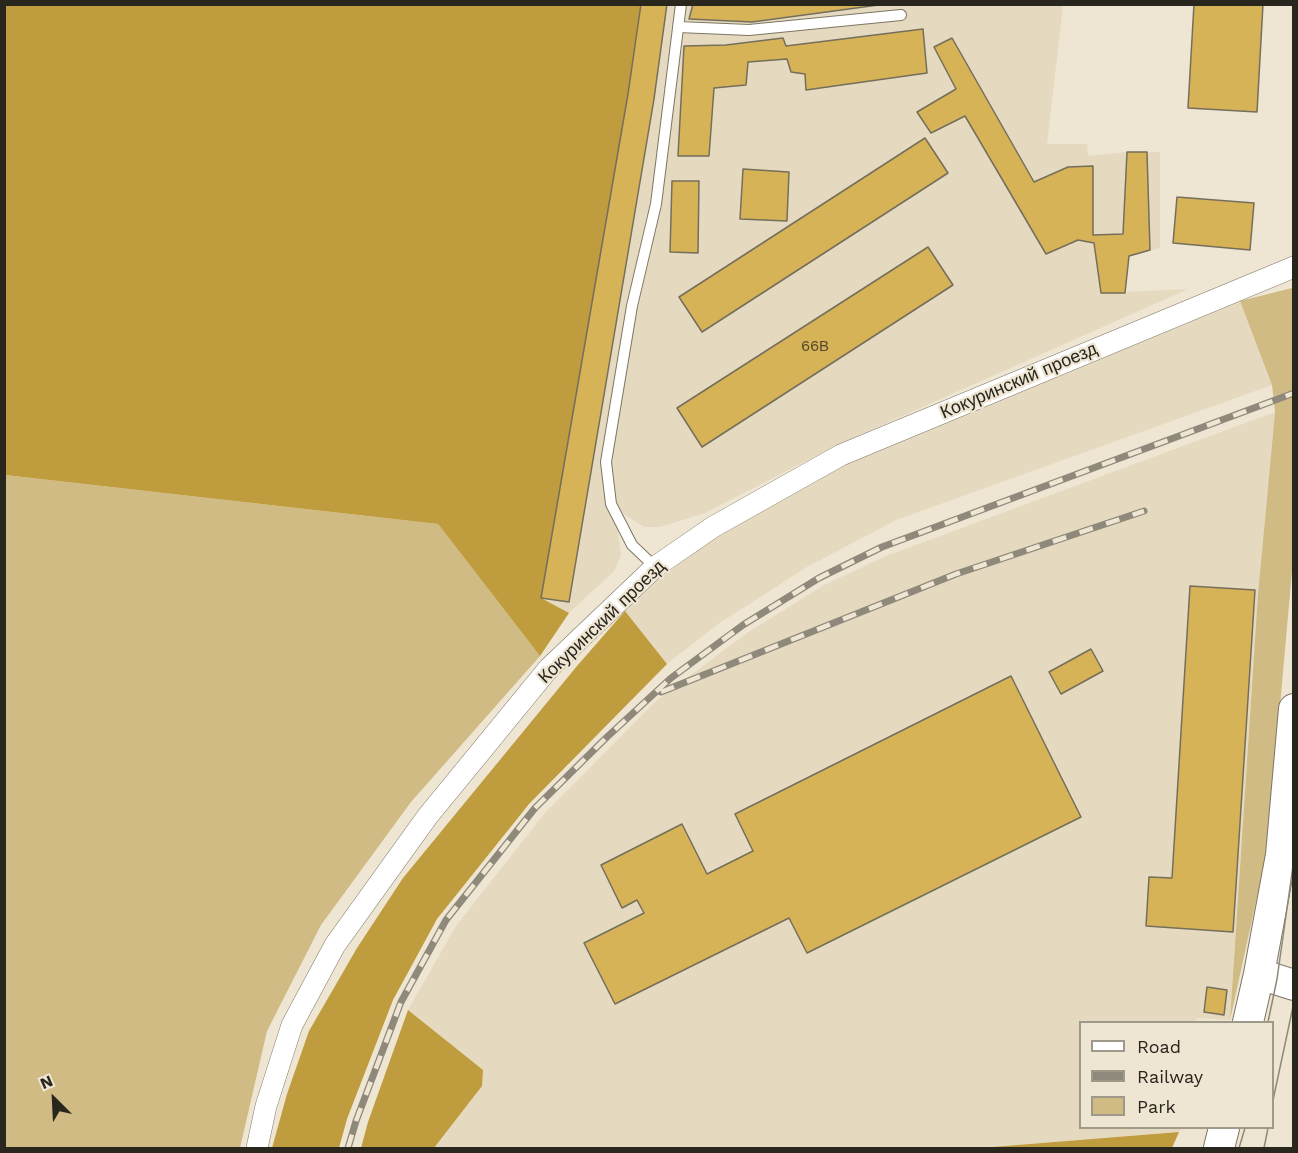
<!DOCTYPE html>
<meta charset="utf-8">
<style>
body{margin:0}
#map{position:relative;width:1298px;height:1153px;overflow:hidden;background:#eee5d2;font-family:"Work Sans",sans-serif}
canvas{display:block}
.frame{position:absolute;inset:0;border:6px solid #29261e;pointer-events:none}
.legend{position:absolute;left:1079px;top:1021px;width:195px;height:108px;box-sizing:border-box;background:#eee5d2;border:2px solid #9f998a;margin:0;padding:8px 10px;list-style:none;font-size:18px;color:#29261e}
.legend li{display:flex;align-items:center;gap:12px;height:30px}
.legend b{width:30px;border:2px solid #9f998a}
.north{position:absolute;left:24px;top:1069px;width:60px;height:60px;-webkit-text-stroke:4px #eee5d2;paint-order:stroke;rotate:336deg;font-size:16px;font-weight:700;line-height:24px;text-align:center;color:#29261e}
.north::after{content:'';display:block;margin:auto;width:21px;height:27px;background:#29261e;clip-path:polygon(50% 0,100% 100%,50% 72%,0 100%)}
</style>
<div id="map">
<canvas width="1298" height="1153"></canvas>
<div class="frame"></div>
<ul class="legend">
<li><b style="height:8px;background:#fff"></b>Road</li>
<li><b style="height:8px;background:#8f897b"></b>Railway</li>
<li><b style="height:16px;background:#d1bb85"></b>Park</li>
</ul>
<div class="north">N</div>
</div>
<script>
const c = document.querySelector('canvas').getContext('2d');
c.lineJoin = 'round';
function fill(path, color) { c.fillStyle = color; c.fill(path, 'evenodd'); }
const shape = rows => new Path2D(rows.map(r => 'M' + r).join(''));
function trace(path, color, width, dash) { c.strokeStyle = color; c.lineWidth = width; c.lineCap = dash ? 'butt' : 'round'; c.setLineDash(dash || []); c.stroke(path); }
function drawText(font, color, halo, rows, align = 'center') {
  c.font = font + ' "Work Sans",sans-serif'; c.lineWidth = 4.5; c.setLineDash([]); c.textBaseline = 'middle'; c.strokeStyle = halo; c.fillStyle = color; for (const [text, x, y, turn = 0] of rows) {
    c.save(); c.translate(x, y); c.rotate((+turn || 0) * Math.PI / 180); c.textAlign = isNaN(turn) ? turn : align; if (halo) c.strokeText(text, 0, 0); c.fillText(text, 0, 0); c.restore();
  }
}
fill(shape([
 [641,5,1063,5,1047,144,1087,144,1088,156,1127,152,1160,152,1160,248,1129,257,1125,292,1188,289,837,445,705,513,660,527,644,527,625,515,614,504,621,555,614,571,569,613,541,598,628,94],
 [1240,301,1272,385,896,520,807,567,718,624,667,664,625,611,663,576,713,539,847,463],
 [1275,412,1258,594,1230,1020,1197,1018,1196,1022,1080,1022,1080,1128,1183,1128,1179,1132,980,1148,434,1148,482,1086,408,1010,456,926,544,814,656,701,747,633,824,585,886,556]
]), '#e5dabf');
fill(shape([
 [1292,288,1294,289,1293,560,1267,852,1230,1020,1258,594,1275,412,1272,385,1240,301],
 [5,475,438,524,540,656,411,802,321,925,267,1031,240,1148,5,1148]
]), '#d1bb85');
fill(shape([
 [5,5,641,5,628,94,541,598,569,613,540,656,438,524,5,475],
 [625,611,667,664,529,804,437,919,393,1000,347,1119,339,1148,272,1148,287,1094,309,1031,357,948,403,878,577,666],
 [408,1010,483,1070,482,1086,434,1148,361,1148,368,1122],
 [1179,1132,1172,1148,980,1148]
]), '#bf9c3d');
const building = shape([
 [641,4,667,4,654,99,569,602,541,598,628,94,641,4],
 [693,4,886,4,752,22,689,19,693,4],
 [1194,4,1263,4,1257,112,1188,108,1194,4],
 [923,29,927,73,806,90,805,74,791,72,787,59,748,62,746,85,714,88,709,156,678,156,684,46,726,45,783,38,786,46,923,29],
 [952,38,1034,182,1068,167,1093,166,1093,235,1123,234,1127,152,1147,152,1150,250,1129,256,1125,293,1101,293,1094,243,1078,240,1046,254,965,116,931,133,917,112,956,89,934,47,952,38],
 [925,138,948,173,702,332,679,297,925,138],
 [743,169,789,172,787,221,740,219,743,169],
 [672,181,699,181,698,253,670,252,672,181],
 [1177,197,1254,203,1250,250,1173,243,1177,197],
 [928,247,953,285,702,447,677,408,928,247],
 [1190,586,1255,590,1233,932,1146,926,1149,877,1172,878,1190,586],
 [1091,649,1103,671,1061,694,1049,672,1091,649],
 [1011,676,1081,817,807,953,789,918,615,1004,584,943,644,913,637,900,622,908,601,865,682,824,707,874,753,851,735,814,1011,676],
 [1207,987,1227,990,1224,1015,1204,1012,1207,987]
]);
fill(building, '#d7b357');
trace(building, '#756e5c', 1.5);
const lane = shape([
 [678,27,749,30,901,15],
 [655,567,632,545,611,504,606,462,632,306,656,204,681,4]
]);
const street = shape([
 [257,1148,266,1106,292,1025,335,945,427,817,549,668,655,567,713,527,841,455,1294,267]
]);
const secondary = shape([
 [1259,974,1294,985],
 [1248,1022,1259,974,1281,855,1294,709],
 [1219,1148,1224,1128]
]);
trace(lane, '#7d7664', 12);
trace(street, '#7d7664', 22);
trace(secondary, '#7d7664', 32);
trace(lane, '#fff', 10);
trace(street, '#fff', 21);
trace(secondary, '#fff', 30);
trace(shape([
 [1268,1022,1277,979,1294,859],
 [1272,1105,1294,1002],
 [1239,1148,1245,1128],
 [1264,1148,1268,1128]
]), '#8f897b', 1.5);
const rail = shape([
 [661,692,956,574,1144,511],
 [348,1148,356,1121,401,1002,446,920,535,808,607,737,671,678,743,625,819,578,882,547,1294,393]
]);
trace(rail, '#8f897b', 7);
trace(rail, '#eee5d2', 4.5, [14]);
drawText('15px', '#54492c', null, [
 ["66В",815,347]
]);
drawText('18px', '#29261e', '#eee5d2', [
 ["Кокуринский проезд",1019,381,-23],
 ["Кокуринский проезд",602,622,-44]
]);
</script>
